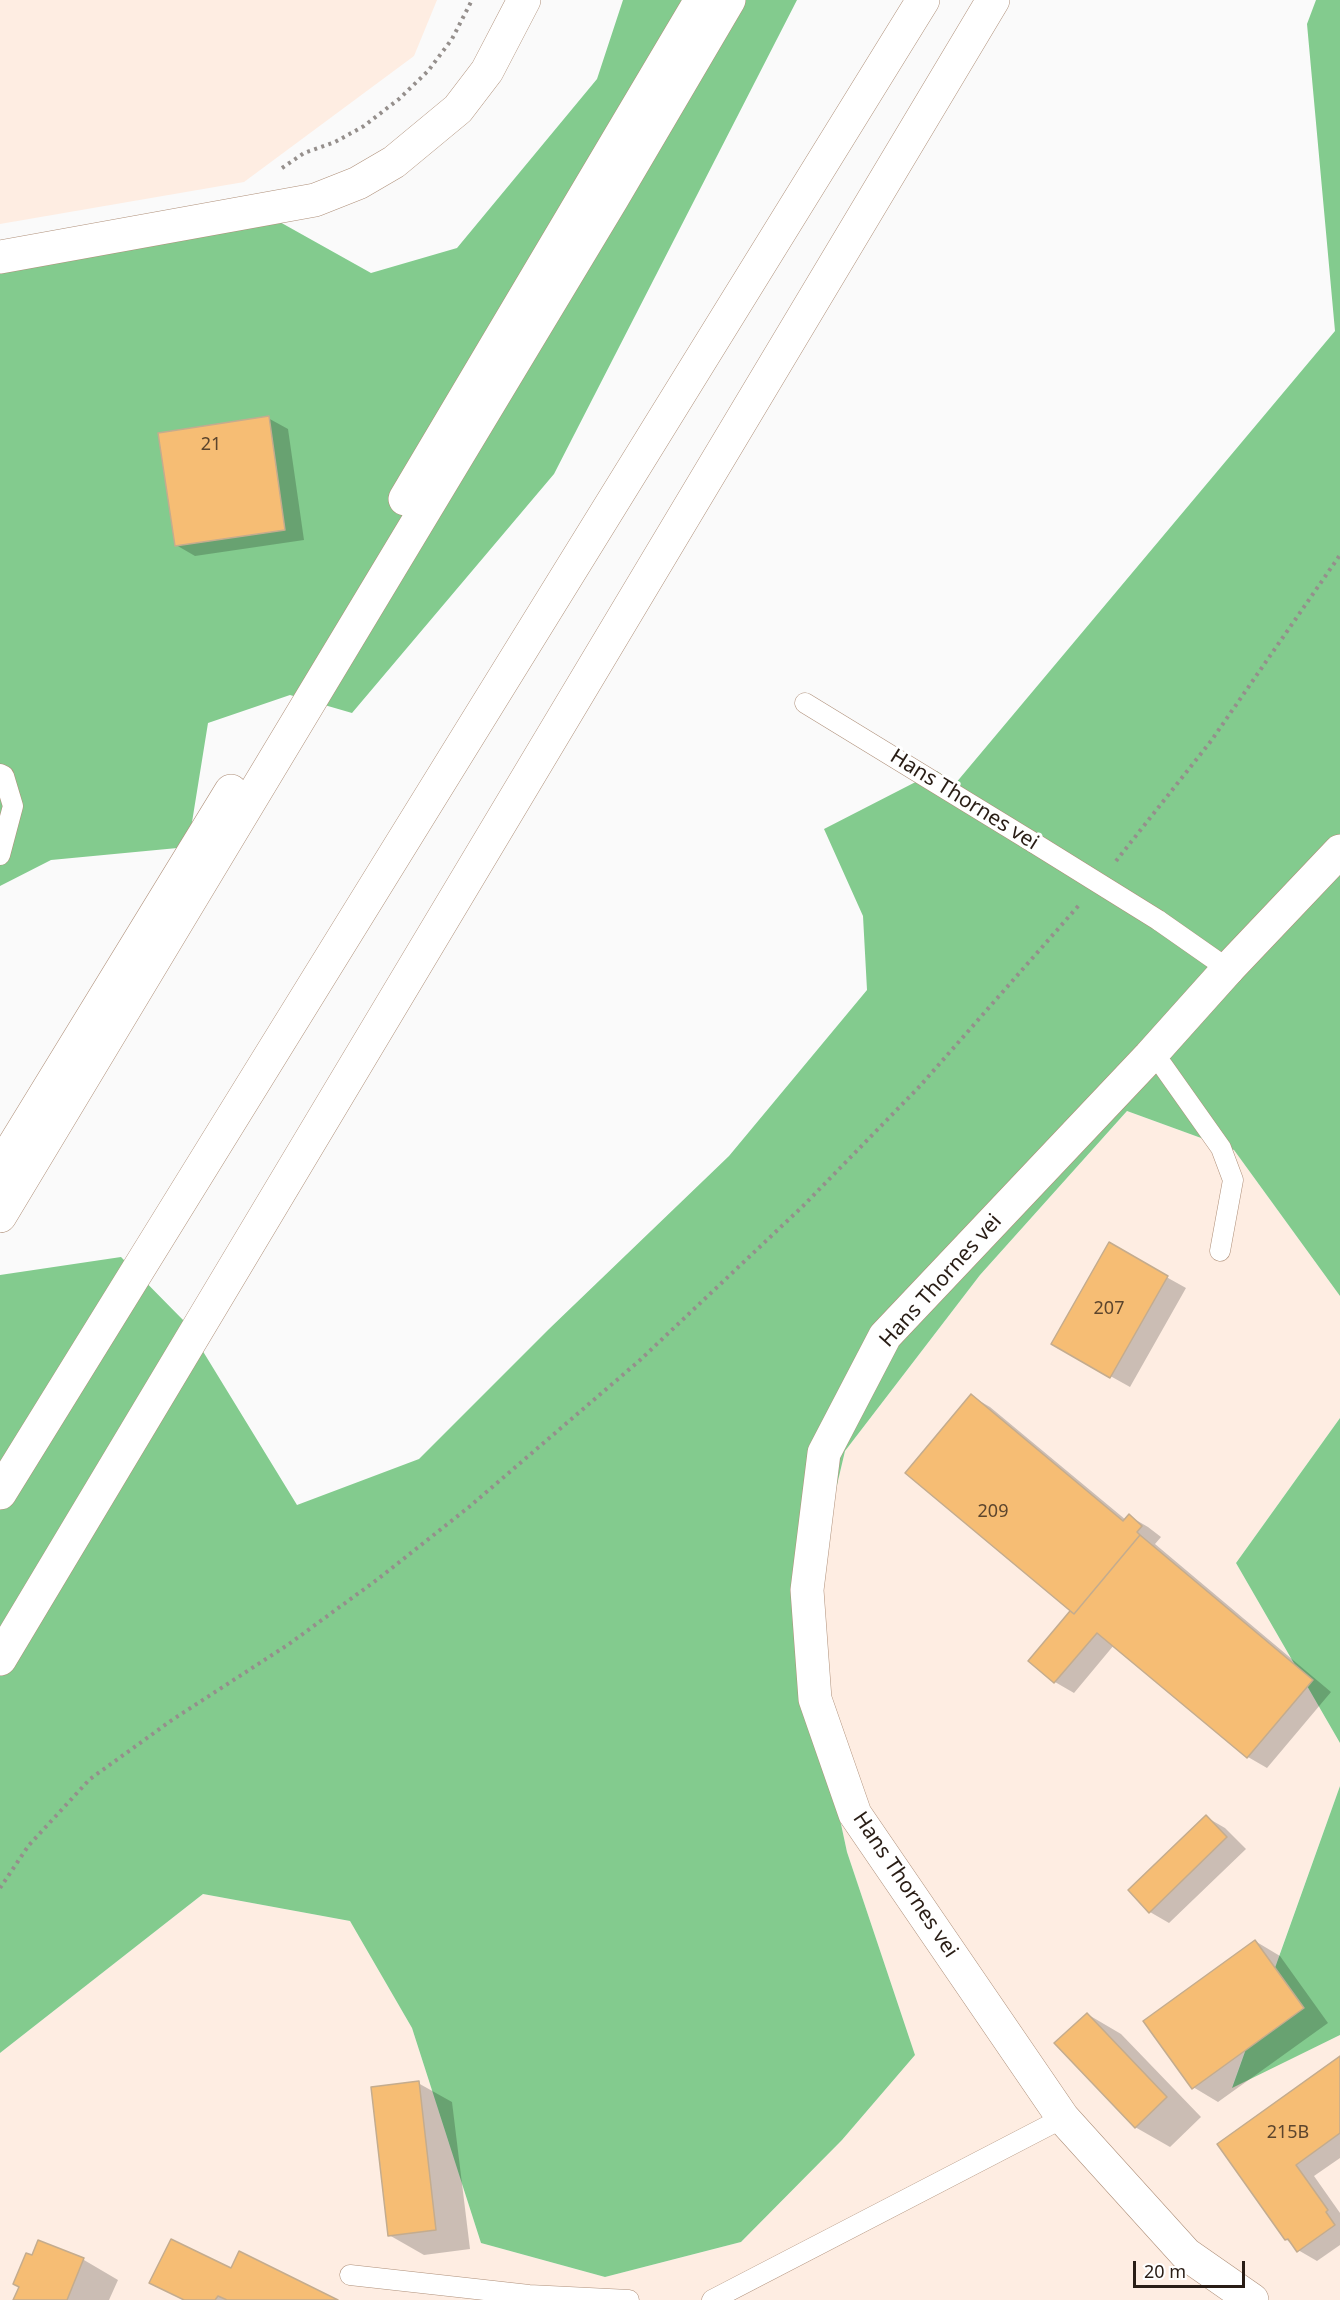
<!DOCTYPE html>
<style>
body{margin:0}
#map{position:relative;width:1340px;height:2300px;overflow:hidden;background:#fafafa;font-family:"Noto Sans",sans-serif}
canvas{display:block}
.scale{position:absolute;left:1133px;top:2261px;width:112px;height:27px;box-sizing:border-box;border:3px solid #291d15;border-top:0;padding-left:8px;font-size:18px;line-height:21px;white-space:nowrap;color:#291d15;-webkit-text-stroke:4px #fff;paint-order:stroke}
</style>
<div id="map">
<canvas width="1340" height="2300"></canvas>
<div class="scale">20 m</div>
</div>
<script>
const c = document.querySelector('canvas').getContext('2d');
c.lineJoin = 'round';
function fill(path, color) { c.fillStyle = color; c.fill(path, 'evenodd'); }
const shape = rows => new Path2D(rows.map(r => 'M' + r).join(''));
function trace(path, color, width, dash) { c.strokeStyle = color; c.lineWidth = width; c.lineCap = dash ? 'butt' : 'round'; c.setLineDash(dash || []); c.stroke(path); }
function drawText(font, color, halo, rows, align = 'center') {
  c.font = font + ' "Noto Sans",sans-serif'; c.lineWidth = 6; c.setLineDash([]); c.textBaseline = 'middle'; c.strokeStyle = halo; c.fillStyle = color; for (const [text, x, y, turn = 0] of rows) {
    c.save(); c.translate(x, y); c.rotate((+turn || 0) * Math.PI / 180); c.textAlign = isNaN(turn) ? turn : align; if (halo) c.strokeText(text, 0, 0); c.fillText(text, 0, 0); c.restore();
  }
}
fill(shape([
 [0,0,437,0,414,56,244,182,0,224],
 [1127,1111,1234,1150,1340,1296,1340,1418,1236,1563,1340,1743,1340,1786,1232,2087,1340,2035,1340,2300,0,2300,0,2053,203,1894,350,1921,412,2028,481,2243,605,2277,741,2242,842,2140,915,2055,847,1852,801,1638,845,1451,980,1275]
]), '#feede2');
fill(shape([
 [623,0,797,0,554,474,352,713,290,695,208,723,188,847,51,860,0,886,0,252,278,221,371,273,457,248,597,79],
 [1316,0,1340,0,1340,1296,1234,1150,1127,1111,980,1275,845,1451,801,1638,847,1852,915,2055,842,2140,741,2242,605,2277,481,2243,412,2028,350,1921,203,1894,0,2053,0,1275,121,1257,185,1322,297,1505,419,1459,549,1329,729,1156,867,990,863,916,824,829,937,771,955,784,1335,331,1307,24],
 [1340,1418,1340,1743,1236,1563],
 [1340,1786,1340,2035,1232,2088]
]), '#83cb8e');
fill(shape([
 [268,418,288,429,304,540,195,556,176,545],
 [1109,1245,1186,1288,1130,1387,1053,1344],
 [971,1396,990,1407,1126,1520,1129,1516,1148,1527,1161,1537,1155,1544,1331,1692,1267,1768,1248,1757,1114,1645,1074,1693,1055,1682,1030,1661,1072,1610],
 [1206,1817,1225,1828,1246,1849,1169,1923,1150,1912],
 [1255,1941,1280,1956,1328,2023,1218,2102,1193,2087],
 [1087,2014,1121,2034,1201,2117,1170,2147,1135,2127],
 [1340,2058,1340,2158,1314,2176,1340,2213,1340,2245,1317,2261,1298,2250,1286,2239,1219,2144],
 [418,2083,452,2102,470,2249,424,2255,389,2235],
 [39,2242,84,2260,118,2280,109,2300,15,2300],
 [231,2270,335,2300,183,2300,151,2282]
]), '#0003');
const building = shape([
 [269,416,285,530,175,546,158,433,269,416],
 [1109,1242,1168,1276,1110,1378,1051,1344,1109,1242],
 [971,1394,1123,1521,1129,1514,1142,1526,1137,1532,1140,1535,1074,1614,905,1473,971,1394],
 [1140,1535,1313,1680,1247,1758,1097,1633,1054,1683,1028,1661,1070,1611,1074,1614,1140,1535],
 [1206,1815,1227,1837,1149,1913,1128,1890,1206,1815],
 [1255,1940,1304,2008,1192,2089,1143,2021,1255,1940],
 [1087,2013,1167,2097,1135,2128,1054,2043,1087,2013],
 [1340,2056,1340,2133,1296,2165,1328,2210,1326,2212,1335,2225,1297,2252,1288,2239,1285,2240,1217,2144,1340,2056],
 [419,2081,436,2230,388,2236,371,2087,419,2081],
 [171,2239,231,2268,239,2251,338,2300,227,2300,218,2296,215,2300,184,2300,149,2283,171,2239],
 [38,2240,84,2258,67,2300,13,2300,19,2287,13,2284,26,2253,32,2255,38,2240]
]);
fill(building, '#f6bd74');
trace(building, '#c4ac8e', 1.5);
const lane = shape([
 [805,703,1034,843],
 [0,774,4,776,13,806,0,855],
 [1158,920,1228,969],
 [1150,1056,1163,1066,1221,1148,1233,1180,1220,1251],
 [350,2275,529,2295,629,2300],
 [712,2300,1063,2118]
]);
const street = shape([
 [0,257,315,200,358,183,394,162,458,109,487,71,524,0],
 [1228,969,1340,851]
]);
const secondary = shape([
 [1228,969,1150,1056,885,1336,824,1453,807,1590,815,1699,855,1814,1063,2118,1186,2254,1252,2300]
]);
const primary = shape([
 [405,499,701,0],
 [0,1168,231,791],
 [0,1216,612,199,729,0]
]);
const highway = shape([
 [0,1493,923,0],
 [0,1659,993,0]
]);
trace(lane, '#af907a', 21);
trace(street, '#af907a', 34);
trace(secondary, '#af907a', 34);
trace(primary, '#af907a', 34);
trace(highway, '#af907a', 34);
trace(shape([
 [282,168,304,153,335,142,364,126,399,99,428,71,452,39,472,0],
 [1116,861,1211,741,1340,555],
 [0,1888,29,1845,90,1779,172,1720,289,1644,378,1579,469,1507,639,1361,803,1206,920,1086,1080,904]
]), '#958f8c', 4, [3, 4.5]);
trace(lane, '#fff', 20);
trace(street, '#fff', 33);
trace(secondary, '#fff', 33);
trace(primary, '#fff', 33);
trace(highway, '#fff', 33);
const laneBridge = shape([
 [1034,843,1158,920]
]);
trace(laneBridge, '#af907a', 21, []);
trace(laneBridge, '#fff', 20);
drawText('18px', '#5c452d', null, [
 ["21",211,445],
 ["207",1109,1309],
 ["209",993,1512],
 ["215B",1288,2133]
]);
drawText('21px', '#291d15', '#fff', [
 ["Hans Thornes vei",964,800,32],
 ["Hans Thornes vei",941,1281,-48],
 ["Hans Thornes vei",905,1885,56]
]);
</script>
